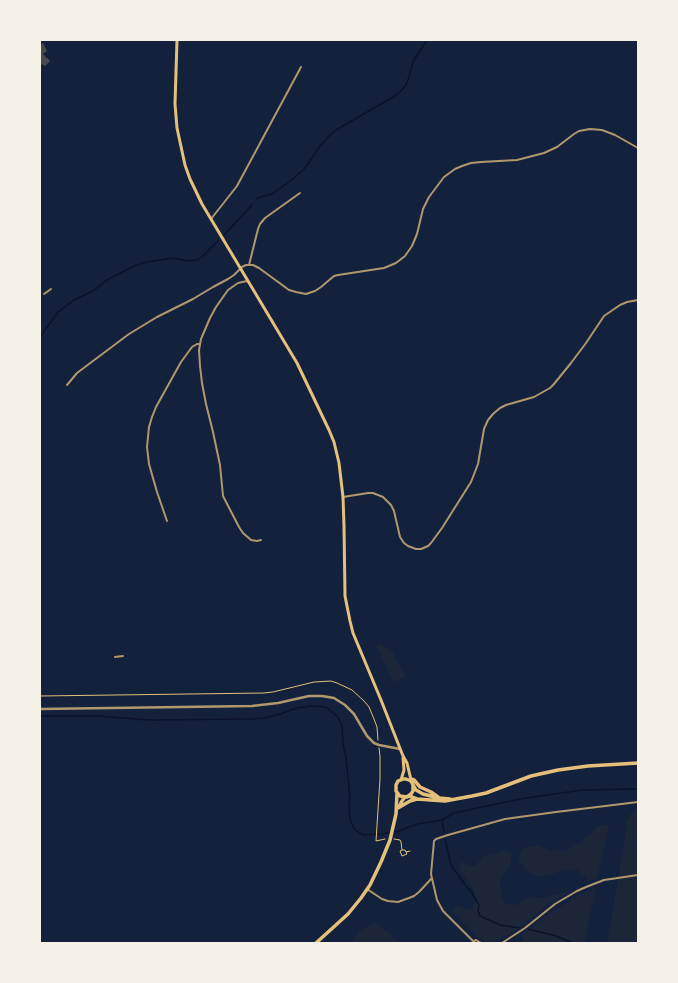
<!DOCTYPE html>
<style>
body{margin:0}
#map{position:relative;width:678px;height:983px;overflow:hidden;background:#14213d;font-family:Roboto,sans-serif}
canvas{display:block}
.frame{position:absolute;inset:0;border:41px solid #f6f1e7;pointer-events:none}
</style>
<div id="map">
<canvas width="678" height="983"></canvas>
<div class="frame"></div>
</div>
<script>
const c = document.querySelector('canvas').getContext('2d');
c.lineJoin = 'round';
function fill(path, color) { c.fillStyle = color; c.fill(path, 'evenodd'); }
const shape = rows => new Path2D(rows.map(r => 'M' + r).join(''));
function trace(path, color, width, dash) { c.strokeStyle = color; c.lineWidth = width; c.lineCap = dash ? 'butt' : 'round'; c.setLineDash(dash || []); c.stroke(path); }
fill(shape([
 [379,644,388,648,392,651,405,677,393,682,376,645],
 [638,808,638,943,607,943,623,851,627,820,632,812],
 [600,825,609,825,597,878,588,881,585,876,577,870,569,869,544,876,534,875,527,870,519,861,519,855,523,848,529,846,538,846,553,851,562,851,573,847,586,838],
 [504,851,512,854,510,866,505,872,500,881,501,896,506,904,516,905,531,896,541,898,571,891,549,904,516,930,507,936,496,941,487,942,477,937,454,913,454,909,457,905,461,906,467,910,471,909,475,902,474,890,461,872,459,867,461,863,464,862,467,865,474,866,479,862,483,856,492,855],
 [596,888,584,943,522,943,523,939,521,934,556,909,578,895],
 [375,923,386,931,401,943,351,943,362,929]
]), '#1d2539');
trace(shape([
 [256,200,257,198,272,194,293,179,305,168,320,146,332,133,341,127,395,96,402,90,407,83,414,60,427,40],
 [224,235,252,205],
 [40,337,58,312,74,300,93,291,107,280,134,266,147,262,173,258,188,261,197,260,203,256,219,240],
 [40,716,98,716,148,720,251,719,265,718,280,714,297,708,311,706,326,707,337,716,342,725,343,744,346,758,350,797,349,806,350,819,354,829,363,835,381,834,399,831,417,824,442,820,454,813,520,799,582,790,638,789],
 [442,820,444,832],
 [445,839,451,865,466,886,472,893,479,905,478,910,480,916,500,925,520,928],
 [528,929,556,936,573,943]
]), '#0b132b', 1.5);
fill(shape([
 [43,43,47,51,43,54,50,61,45,66,42,64,40,66,40,44]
]), '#48494c');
trace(shape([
 [40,696,264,693,273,692,314,682,331,681,337,683,352,690,364,701,369,707,374,719,377,727,378,740],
 [379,748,380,756,380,779,376,841,385,839],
 [394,839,400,840,401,842,402,850,405,850,406,852,410,851],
 [402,850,400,851,402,856,407,854,406,852]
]), '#e5c07b', 1);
trace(shape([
 [211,219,237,186,301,67],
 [249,265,258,229,260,224,265,218,300,193],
 [247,281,238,283,228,290,216,307,210,318,201,339,199,350,200,366,202,383,206,404,213,432,220,465,223,496,239,527,243,533,251,540,257,541,261,540],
 [44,294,51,289],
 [67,385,77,373,129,334,157,317,193,299,213,287,228,279,234,275,242,267,246,265,253,265,259,268,289,290,296,292,306,294,315,291,321,287,334,276,338,275,384,268,396,263,405,256,412,246,417,234,423,209,429,197,444,177,455,169,462,166,471,163,481,162,517,160,544,153,557,147,574,134,579,131,590,129,602,130,615,135,638,148],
 [343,497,368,493,373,493,383,497,391,505,394,511,400,537,404,543,408,546,416,549,421,549,428,546,431,543,442,528,471,482,478,464,484,429,488,420,493,414,500,408,506,405,534,397,550,388,554,384,571,363,586,343,604,316,620,305,627,302,638,300],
 [167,521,157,492,149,464,147,447,149,427,152,417,156,407,181,362,192,347,197,344,200,344],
 [115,657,123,656],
 [367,889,382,899,388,901,398,902,409,898,414,896,419,892,432,878],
 [474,941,476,940,481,943],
 [475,943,443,911,437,900,431,874,434,841,436,839,448,835,505,819,556,812,638,802],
 [502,943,525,928,555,904,577,891,586,887,604,880,638,875]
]), '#b1986c', 2);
trace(shape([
 [40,709,252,706,278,703,309,696,322,696,334,698,345,705,354,714,367,736,374,743,379,745,400,749]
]), '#b1986c', 2.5);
trace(shape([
 [177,40,175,104,177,128,185,165,190,179,202,204,297,363,329,430,334,442,339,463,343,497,344,526,345,596,350,621,353,633,381,700,403,756,407,763,411,780],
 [401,780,404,770,403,758]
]), '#e5c07b', 3);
trace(shape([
 [411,779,414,780,420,787,431,792,438,797],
 [413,785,413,791,411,794,407,797,400,796,396,791,396,785,398,781,403,779,406,779,411,781,412,783,416,790,423,794,439,798,450,799],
 [409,796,417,799,445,801,472,796,486,793,531,776,558,770,588,766,638,763],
 [399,807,402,801,405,797],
 [398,808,410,801,417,799],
 [316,943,348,914,361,898,370,885,381,862,390,840,396,814,397,793]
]), '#e5c07b', 3.5);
</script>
